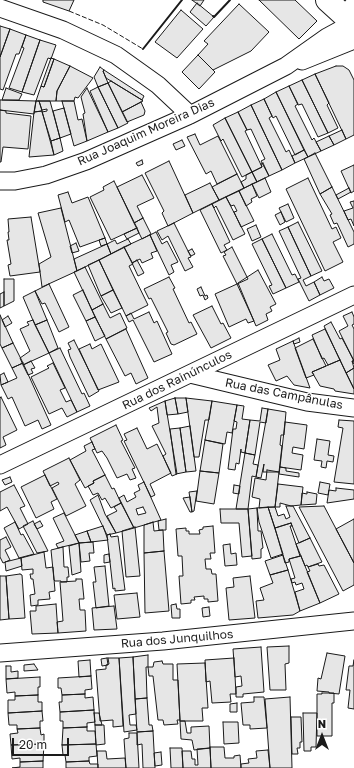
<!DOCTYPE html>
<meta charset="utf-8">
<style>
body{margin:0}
#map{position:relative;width:354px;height:768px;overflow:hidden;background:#fff;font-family:"Golos Text",sans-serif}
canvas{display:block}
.north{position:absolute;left:302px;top:716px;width:40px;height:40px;-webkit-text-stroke:3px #fff;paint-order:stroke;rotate:0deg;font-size:11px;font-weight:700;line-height:16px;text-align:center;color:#1a1a1a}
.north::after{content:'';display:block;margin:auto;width:14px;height:18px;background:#1a1a1a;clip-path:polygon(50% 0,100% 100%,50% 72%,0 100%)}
.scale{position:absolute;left:12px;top:738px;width:57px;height:18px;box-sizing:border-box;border:2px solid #1a1a1a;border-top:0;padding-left:5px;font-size:12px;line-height:14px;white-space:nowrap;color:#1a1a1a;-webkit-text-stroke:3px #fff;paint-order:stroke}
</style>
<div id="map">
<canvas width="354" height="768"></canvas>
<div class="north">N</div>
<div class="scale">20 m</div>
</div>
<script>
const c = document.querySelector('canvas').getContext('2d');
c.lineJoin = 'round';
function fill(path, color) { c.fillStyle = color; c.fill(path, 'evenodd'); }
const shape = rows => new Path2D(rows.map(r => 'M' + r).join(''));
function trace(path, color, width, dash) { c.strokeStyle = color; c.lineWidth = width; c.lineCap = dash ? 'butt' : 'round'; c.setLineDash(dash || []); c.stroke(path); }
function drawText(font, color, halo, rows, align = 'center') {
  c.font = font + ' "Golos Text",sans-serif'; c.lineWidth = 3; c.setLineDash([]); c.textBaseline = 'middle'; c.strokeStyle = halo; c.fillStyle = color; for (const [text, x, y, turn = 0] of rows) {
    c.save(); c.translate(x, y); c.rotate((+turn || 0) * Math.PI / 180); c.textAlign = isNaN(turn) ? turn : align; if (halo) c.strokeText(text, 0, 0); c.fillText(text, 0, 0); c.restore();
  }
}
const building = shape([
 [43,0,74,0,69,11,43,2,43,0],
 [192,0,204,0,200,6,192,0],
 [259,0,295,0,317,21,299,39,259,0],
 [197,3,214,17,206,26,190,12,197,3],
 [239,4,269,32,251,51,213,70,198,55,208,44,204,41,239,4],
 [181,10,203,29,177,58,155,42,181,10],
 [0,26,10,29,0,57,0,26],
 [10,29,26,35,19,54,16,54,3,90,0,89,0,57,10,29],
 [26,35,40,40,22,92,9,88,24,48,22,47,26,35],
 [40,40,56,45,51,59,48,58,34,95,22,92,40,40],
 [198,55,215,72,199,89,182,72,198,55],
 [51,58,54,59,44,87,41,86,51,58],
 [54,59,70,66,57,91,56,101,36,101,41,86,44,87,54,59],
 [70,66,93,78,78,98,75,97,74,101,56,101,57,91,70,66],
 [336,66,343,66,349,70,354,80,354,135,346,139,315,74,336,66],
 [100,67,104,70,103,71,108,83,98,87,94,77,100,67],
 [104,70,144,96,142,100,106,78,103,71,104,70],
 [315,74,329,103,327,105,338,128,328,133,302,80,315,74],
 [302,80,328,133,318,137,302,104,298,105,289,86,302,80],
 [111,81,142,100,143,101,122,112,108,83,111,81],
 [108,83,128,123,118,128,98,87,108,83],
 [289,86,298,104,295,106,312,140,314,138,321,151,308,157,276,92,289,86],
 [98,87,118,128,108,132,90,91,98,87],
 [6,88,22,94,19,100,2,100,6,88],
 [87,88,108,132,87,141,83,114,85,113,81,97,87,88],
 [276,92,304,150,295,155,276,116,273,118,264,99,276,92],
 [264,99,272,116,269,118,286,152,289,150,295,163,282,170,251,105,264,99],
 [0,100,36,101,34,114,0,110,0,100],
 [36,101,39,101,42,111,34,112,36,101],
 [39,101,50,101,60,138,51,141,42,112,47,111,47,109,42,110,39,101],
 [62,101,74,101,78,120,82,119,87,141,74,146,62,101],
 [141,102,145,111,144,115,127,122,122,112,141,102],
 [251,105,282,170,269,176,261,161,265,159,251,129,247,130,238,112,251,105],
 [64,108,71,134,60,138,53,111,64,108],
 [0,110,6,111,6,113,31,116,28,149,3,147,1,162,0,162,0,110],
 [42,111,54,155,29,157,34,112,42,111],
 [238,112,247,130,245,131,262,167,252,172,225,118,238,112],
 [225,118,252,172,242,177,223,139,221,141,213,125,225,118],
 [342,130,346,139,334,145,329,136,342,130],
 [195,134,200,145,218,136,237,174,217,184,211,171,206,174,187,137,195,134],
 [329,136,334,145,321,151,316,142,329,136],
 [60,138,63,151,54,155,51,141,60,138],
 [182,140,185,146,176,150,173,144,182,140],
 [304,150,308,157,295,163,292,156,304,150],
 [315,153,332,187,320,194,304,159,315,153],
 [142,160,143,164,138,166,136,163,142,160],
 [169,161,193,213,168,226,162,213,164,211,145,173,169,161],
 [263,163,269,176,257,182,252,172,262,167,261,164,263,163],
 [354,165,354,191,351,193,341,171,354,165],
 [252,172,257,182,244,188,241,182,246,179,246,175,252,172],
 [237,174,244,188,219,200,212,187,237,174],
 [142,175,154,198,137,206,143,218,134,223,117,187,142,175],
 [265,178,271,192,259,198,252,184,265,178],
 [308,178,332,229,336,227,341,238,333,242,343,262,325,271,286,189,308,178],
 [114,181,137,228,111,240,90,197,104,190,103,187,114,181],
 [210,183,219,200,193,213,185,195,210,183],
 [252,184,257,196,251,199,252,202,246,206,239,191,252,184],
 [332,187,354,232,354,244,348,247,337,223,334,224,330,215,332,214,320,194,332,187],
 [349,188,351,192,338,199,336,195,349,188],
 [239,191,254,221,241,227,234,212,237,211,234,205,231,206,226,197,239,191],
 [68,192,72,203,88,197,105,238,80,247,69,220,65,222,58,195,68,192],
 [226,197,245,234,233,240,216,206,214,208,212,204,226,197],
 [354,201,354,226,351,219,348,220,344,211,353,208,350,202,354,201],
 [212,204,230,242,224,245,227,250,221,253,200,210,212,204],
 [288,204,294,218,286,222,279,208,288,204],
 [61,208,77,271,42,287,39,264,51,257,38,213,61,208],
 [281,212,285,222,280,225,275,215,281,212],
 [31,217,40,272,10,276,8,265,11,264,7,240,9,240,8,232,9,232,8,219,31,217],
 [143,218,151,234,142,239,134,223,143,218],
 [298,222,322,271,311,276,288,227,298,222],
 [174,223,191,257,188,258,193,267,185,271,168,236,162,240,157,231,174,223],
 [256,225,261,237,252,241,247,229,256,225],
 [288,227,311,276,303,280,306,286,314,282,320,295,309,301,298,279,301,278,279,231,288,227],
 [137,228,139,233,127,239,124,234,137,228],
 [156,232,162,244,167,241,178,262,171,265,174,272,169,275,150,235,156,232],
 [272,234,292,275,295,274,299,282,286,288,262,239,272,234],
 [150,235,157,251,151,253,153,258,142,263,140,259,132,263,124,247,150,235],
 [105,238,107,244,101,246,99,240,105,238],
 [128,239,131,244,111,254,107,244,115,240,117,244,128,239],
 [262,239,286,288,273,294,269,286,272,285,252,244,262,239],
 [76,243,79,251,72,253,70,246,76,243],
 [107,244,111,254,77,271,74,259,107,244],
 [124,247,133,264,129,266,148,305,126,316,99,260,124,247],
 [232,247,248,279,237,284,223,256,226,255,224,252,232,247],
 [192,249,195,254,191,256,188,251,192,249],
 [99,260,113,290,101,296,88,265,99,260],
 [137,260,144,273,138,276,132,263,137,260],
 [85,267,103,304,92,310,74,272,85,267],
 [258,270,276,304,270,307,272,311,266,314,268,320,256,326,238,283,258,270],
 [169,277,175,288,173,289,189,323,191,322,197,334,174,345,171,344,166,333,168,332,151,298,149,299,144,289,169,277],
 [322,277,324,281,329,279,334,288,320,295,314,282,322,277],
 [4,279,14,279,14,301,4,306,4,279],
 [49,284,69,327,59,332,45,303,42,304,35,291,49,284],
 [237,284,254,321,248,323,246,319,229,327,215,294,237,284],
 [201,287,205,296,207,295,208,298,205,300,203,295,200,296,197,289,201,287],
 [83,290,95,317,86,321,73,295,83,290],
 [113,290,122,308,111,313,101,296,113,290],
 [35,291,47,320,35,325,23,297,35,291],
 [4,292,4,306,0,308,0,294,4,292],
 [103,304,110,318,120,313,127,328,106,339,92,310,103,304],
 [212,306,221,324,223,323,231,338,211,348,193,315,212,306],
 [149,312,154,323,157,321,172,354,154,362,133,320,129,322,126,316,131,313,134,319,149,312],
 [352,312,354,317,354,324,352,325,354,329,354,364,352,361,354,361,339,331,348,326,343,316,352,312],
 [0,315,13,343,2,348,0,344,0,315],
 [8,316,12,323,5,327,2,320,8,316],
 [95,317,105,336,95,341,86,321,95,317],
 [33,320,49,353,23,365,20,358,30,351,20,329,29,325,27,322,33,320],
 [47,320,58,348,49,353,35,325,47,320],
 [331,322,340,339,342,338,354,361,352,361,354,368,346,373,324,326,331,322],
 [126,329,148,378,136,384,131,373,125,376,106,339,126,329],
 [325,329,340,360,328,365,324,358,322,359,312,335,325,329],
 [299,338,300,342,294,344,293,341,299,338],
 [313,339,326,366,312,372,314,375,306,378,295,348,313,339],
 [74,340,99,391,89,397,70,357,68,350,71,349,68,343,74,340],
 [293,341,294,344,310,388,294,385,287,376,276,381,268,365,280,360,276,349,293,341],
 [13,343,23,363,12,368,2,348,13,343],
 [90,344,92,349,101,344,119,382,98,390,79,349,90,344],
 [60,348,82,394,84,393,90,406,77,412,49,353,60,348],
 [340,360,354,389,354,394,335,391,334,389,320,386,312,372,340,360],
 [31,361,35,368,31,369,33,373,28,375,23,365,31,361],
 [23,363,51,425,42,429,38,420,25,426,12,397,8,399,1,385,17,378,12,368,23,363],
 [53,363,65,388,60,390,66,402,71,400,77,412,67,417,62,408,49,414,31,377,49,368,47,366,53,363],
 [354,368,354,389,346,373,354,368],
 [4,373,8,382,1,385,0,375,4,373],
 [1,397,17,430,3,437,6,445,0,448,0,398,1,397],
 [175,398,178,414,167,415,165,401,175,398],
 [175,398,186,398,188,412,178,414,175,398],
 [186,398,212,401,209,420,205,420,199,457,194,457,186,398],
 [165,401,177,474,172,476,163,456,166,454,152,426,159,423,157,407,151,411,149,408,165,401],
 [212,401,237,405,232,433,227,432,225,444,205,440,212,401],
 [237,405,244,406,242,419,250,420,245,453,241,452,241,449,239,464,236,463,235,470,228,469,233,429,236,429,237,422,234,421,237,405],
 [262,408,268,409,266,423,260,422,255,455,245,453,250,420,260,421,262,408],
 [268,409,286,412,284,435,281,435,280,445,282,446,279,472,263,472,264,464,261,478,256,477,268,409],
 [339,420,354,421,354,484,334,482,343,428,338,427,339,420],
 [285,422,307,425,304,449,293,447,292,453,303,455,301,470,280,467,285,422],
 [116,425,123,440,121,441,135,468,132,469,136,478,130,480,127,474,117,478,107,458,102,451,97,453,90,438,116,425],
 [190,426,196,471,186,472,180,428,190,426],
 [137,428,147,449,157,444,171,473,150,484,155,495,151,497,124,441,127,440,124,434,137,428],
 [180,428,186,472,176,474,170,429,180,428],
 [317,439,330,441,328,455,334,456,333,462,327,461,326,468,321,467,322,461,314,460,317,439],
 [205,440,223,444,219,473,200,471,205,440],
 [92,442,95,449,92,450,105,475,93,481,94,483,85,488,70,460,86,451,84,446,92,442],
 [245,453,255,455,253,464,258,465,256,477,252,476,248,509,236,509,245,453],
 [69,458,80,480,75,484,86,506,66,516,52,488,59,484,58,482,50,486,43,471,69,458],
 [280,467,286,468,286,471,299,473,299,477,279,474,280,467],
 [267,470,279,472,275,507,259,508,260,499,252,497,255,478,266,480,267,470],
 [200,471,219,473,214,504,196,501,200,471],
 [45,475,57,499,51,502,54,509,36,518,21,487,45,475],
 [105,475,112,489,114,488,121,503,111,508,105,498,102,500,98,493,93,495,88,486,94,483,93,481,105,475],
 [10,477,12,482,5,485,2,480,10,477],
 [144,482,161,520,134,528,119,498,124,495,127,502,136,497,134,493,140,490,138,485,144,482],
 [143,507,146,513,138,515,136,509,143,507],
 [320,482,330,484,328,495,318,493,320,482],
 [278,484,303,487,301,505,291,506,280,503,280,507,275,507,278,484],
 [14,485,25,506,20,508,28,524,19,529,7,507,0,511,0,492,14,485],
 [234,485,240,486,239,494,233,493,234,485],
 [336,488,354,490,354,499,327,503,329,490,336,491,336,488],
 [197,491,194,511,192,512,189,492,197,491],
 [307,492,317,494,316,504,301,505,302,493,307,494,307,492],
 [98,495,105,514,116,533,107,535,90,500,98,495],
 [190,497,192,512,190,512,183,498,190,497],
 [121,503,134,528,116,533,107,516,117,511,114,507,121,503],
 [286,506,293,506,310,538,299,543,291,523,275,528,268,507,275,507,278,516,284,514,286,519,290,517,286,506],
 [324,506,354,563,354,585,343,591,299,507,324,506],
 [268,507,283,554,271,558,259,522,257,508,268,507],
 [257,508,258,531,261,531,263,548,261,549,261,558,252,559,248,509,257,508],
 [220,509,248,509,252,556,242,557,239,523,221,523,220,509],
 [64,513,79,543,58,548,56,544,64,541,53,518,64,513],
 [166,519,166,530,159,530,158,521,166,519],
 [354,519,354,563,336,529,354,519],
 [33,521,48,551,37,553,23,526,33,521],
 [40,521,43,526,37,529,34,524,40,521],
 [15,522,21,535,23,534,34,554,19,558,4,528,15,522],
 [153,522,154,531,163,530,164,551,144,553,144,525,153,522],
 [291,523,292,526,290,526,300,556,289,559,289,562,285,563,275,528,291,523],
 [103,526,108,540,91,542,87,531,103,526],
 [213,526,215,553,210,553,211,559,205,559,206,569,211,569,212,574,216,574,218,601,208,602,208,599,204,599,204,596,194,597,195,600,191,600,191,603,181,604,179,576,183,576,182,556,178,556,176,529,186,528,186,531,189,531,189,534,200,534,199,530,203,529,203,527,213,526],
 [135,527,140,576,126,577,122,531,135,527],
 [87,531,91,542,79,543,75,535,87,531],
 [110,534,111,537,118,536,125,590,115,591,115,588,113,589,107,535,110,534],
 [6,537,11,547,5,550,10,560,3,563,0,557,0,540,6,537],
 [310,538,322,562,308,567,307,565,305,566,296,544,310,538],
 [93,542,94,553,89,553,90,561,81,562,79,543,93,542],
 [79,543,81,572,72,575,69,546,79,543],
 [230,544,231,554,236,553,237,565,225,566,223,545,230,544],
 [63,547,64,567,68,567,69,577,67,577,67,582,61,582,61,581,55,581,54,580,51,550,63,547],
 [164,551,169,611,145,613,144,553,164,551],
 [44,552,46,568,53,567,55,591,49,592,50,599,38,600,38,605,31,606,30,595,35,594,33,579,31,579,30,574,33,574,33,569,22,570,21,558,44,552],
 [109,554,110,562,104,563,104,555,109,554],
 [283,555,288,570,270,575,265,561,283,555],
 [301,556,320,603,300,611,295,592,304,589,302,583,296,585,295,582,292,583,291,579,295,578,289,559,301,556],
 [21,558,22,566,6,571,5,562,21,558],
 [318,564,319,566,324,565,339,594,320,603,307,572,310,571,308,567,318,564],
 [105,566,109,606,96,608,93,582,96,582,94,567,105,566],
 [288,570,300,611,293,615,258,618,256,601,264,600,260,588,273,583,270,575,288,570],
 [20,574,22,575,25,618,9,619,6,576,20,574],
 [0,576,6,576,9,619,0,620,0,576],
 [250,576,255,618,229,620,226,588,234,587,233,578,250,576],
 [76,579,82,579,84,599,79,599,80,610,85,610,86,631,58,633,57,622,63,621,60,582,76,581,76,579],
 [137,593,140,617,117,619,114,595,137,593],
 [56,604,58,633,32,634,30,611,36,611,36,606,56,604],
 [176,604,177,609,180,609,180,618,172,618,171,605,176,604],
 [114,606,117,629,94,630,92,608,114,606],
 [209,607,210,616,203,617,202,608,209,607],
 [289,646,289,663,285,664,286,690,270,690,267,647,289,646],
 [261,647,264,692,243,694,243,697,236,697,236,687,242,686,241,676,235,677,233,649,261,647],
 [327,653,345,656,339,694,329,693,329,692,317,691,318,678,321,679,327,653],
 [148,655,148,667,146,667,147,698,135,699,133,657,148,655],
 [133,657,136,714,129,715,130,725,136,725,137,730,124,732,119,658,133,657],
 [107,658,108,665,102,666,101,659,107,658],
 [108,658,119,658,123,726,113,727,113,720,100,721,96,670,106,669,106,665,109,664,108,658],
 [234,658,236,694,230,694,231,702,212,703,210,681,206,682,205,660,234,658],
 [90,660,91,676,79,677,78,661,90,660],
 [354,660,354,709,348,708,350,690,346,690,349,666,353,666,354,660],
 [162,661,163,664,173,664,173,680,178,680,180,720,177,720,178,724,164,725,163,720,158,720,153,676,149,676,148,667,153,667,154,662,162,661],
 [205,663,208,708,202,708,203,721,180,721,177,664,205,663],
 [34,664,38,670,24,671,24,665,34,664],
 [6,666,11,666,11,672,18,671,18,678,6,679,6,666],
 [91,676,92,689,85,690,85,694,62,695,61,688,58,688,58,678,91,676],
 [40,677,40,687,38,687,38,695,15,696,15,692,7,693,6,679,40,677],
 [322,693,334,693,334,703,332,703,332,736,317,736,317,694,322,694,322,693],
 [85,694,85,698,93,697,94,710,60,712,59,702,62,702,62,695,85,694],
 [38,695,38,702,42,702,42,711,8,713,8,700,15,700,15,696,38,695],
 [254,697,264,697,267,728,250,729,250,725,243,725,241,703,254,702,254,697],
 [290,697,292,768,270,768,265,699,290,697],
 [147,698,149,725,152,725,153,731,137,732,135,699,147,698],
 [237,703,237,712,230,712,230,704,237,703],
 [94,710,95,722,87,723,87,727,63,728,63,721,60,721,60,712,94,710],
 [42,711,43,721,40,721,40,728,17,729,17,725,9,725,8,713,42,711],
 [94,713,99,713,102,725,95,725,94,713],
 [303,713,317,713,316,747,311,747,311,751,304,751,303,713],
 [291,717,301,717,302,742,300,742,300,748,297,748,298,754,292,754,291,717],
 [180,721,185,721,187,733,191,733,191,727,209,726,210,748,194,750,192,740,181,739,180,721],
 [223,722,238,722,239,743,224,744,223,722],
 [95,725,104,725,105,744,96,745,95,725],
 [87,727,87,731,95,731,96,744,62,745,63,728,87,727],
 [40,728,41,735,44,734,44,744,11,745,10,734,18,733,17,729,40,728],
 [153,731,155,768,143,768,142,744,137,745,137,732,153,731],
 [129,733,137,733,139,768,126,768,124,739,129,738,129,733],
 [44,744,43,761,20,762,20,758,12,759,11,745,44,744],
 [62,745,96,744,97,756,89,757,89,761,66,762,65,755,63,755,62,745],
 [210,747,224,747,225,758,234,758,234,756,240,755,241,768,211,768,210,747],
 [170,748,182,748,183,768,171,768,170,748],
 [210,748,211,768,183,768,182,751,191,751,192,759,195,759,195,765,198,765,197,749,210,748],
 [268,750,270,768,241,768,241,764,249,763,248,759,257,758,256,751,268,750],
 [97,751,106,751,107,759,125,758,126,768,98,768,97,751],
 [161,752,162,765,155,766,154,753,161,752],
 [43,761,43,768,12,768,20,767,20,762,43,761],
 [89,761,90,764,98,764,98,768,66,768,66,762,89,761]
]);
fill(building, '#e6e6e6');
trace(building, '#1a1a1a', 1);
const street = shape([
 [0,8,63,30,116,55,158,85,190,115],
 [302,61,354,40],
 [0,181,15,181,46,175,86,161,190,115,286,66,327,37,349,25],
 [190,374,307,402,354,408],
 [0,465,354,295],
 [0,653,163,641,354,621]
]);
const secondary = shape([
 [327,0,349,20],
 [354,8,349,20,350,31,354,36]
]);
trace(street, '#1a1a1a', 19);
trace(secondary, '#1a1a1a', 24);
trace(street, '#fff', 17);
trace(secondary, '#fff', 22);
trace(shape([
 [69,11,103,25,143,49]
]), '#1a1a1a', 1, [5, 2]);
trace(shape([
 [213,16,214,17,230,0],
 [143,49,182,0]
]), '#1a1a1a', 2);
drawText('12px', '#1a1a1a', '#fff', [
 ["Rua Joaquim Moreira Dias",146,132,-24],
 ["Rua dos Rainúnculos",177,380,-26],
 ["Rua das Campânulas",284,394,11],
 ["Rua dos Junquilhos",177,639,-5]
]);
</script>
